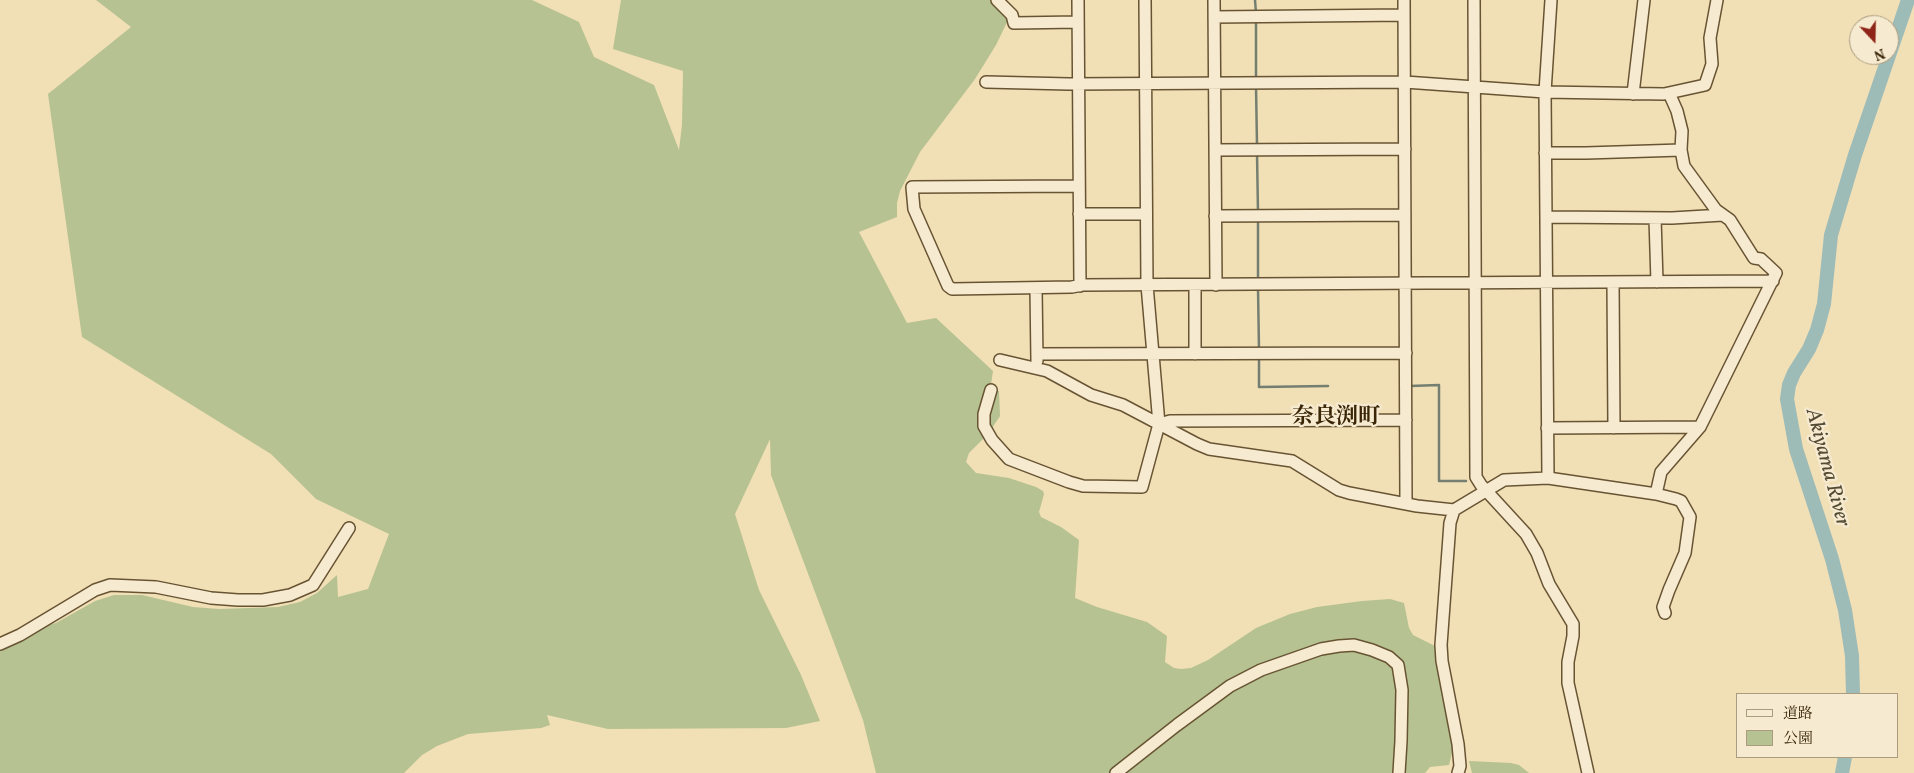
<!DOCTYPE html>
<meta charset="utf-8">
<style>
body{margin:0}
#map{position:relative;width:1914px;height:773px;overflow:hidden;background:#f1dfb6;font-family:Vollkorn,"Noto Serif JP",serif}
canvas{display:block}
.legend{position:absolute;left:1736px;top:693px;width:162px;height:65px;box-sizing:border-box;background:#f6ead0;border:1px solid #ab9c80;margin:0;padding:6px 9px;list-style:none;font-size:15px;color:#3a2607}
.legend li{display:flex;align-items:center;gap:10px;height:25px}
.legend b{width:25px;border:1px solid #ab9c80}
.north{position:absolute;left:1849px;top:15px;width:50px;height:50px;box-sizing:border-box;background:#f6ead0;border:1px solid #ab9c80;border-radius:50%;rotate:159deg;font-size:14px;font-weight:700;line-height:20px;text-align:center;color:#3a2607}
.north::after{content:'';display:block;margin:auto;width:18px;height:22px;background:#8f2418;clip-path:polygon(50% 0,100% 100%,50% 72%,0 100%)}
</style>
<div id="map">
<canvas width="1914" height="773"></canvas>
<ul class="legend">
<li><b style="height:6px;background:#f6ead0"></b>道路</li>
<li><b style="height:14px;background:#b6c291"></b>公園</li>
</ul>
<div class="north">N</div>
</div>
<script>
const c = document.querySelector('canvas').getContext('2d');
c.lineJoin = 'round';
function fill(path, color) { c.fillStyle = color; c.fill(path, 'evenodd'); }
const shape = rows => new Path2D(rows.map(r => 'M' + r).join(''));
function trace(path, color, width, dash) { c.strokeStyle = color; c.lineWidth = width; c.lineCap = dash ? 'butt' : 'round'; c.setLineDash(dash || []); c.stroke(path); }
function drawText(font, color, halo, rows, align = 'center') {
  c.font = font + ' Vollkorn,"Noto Serif JP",serif'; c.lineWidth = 4.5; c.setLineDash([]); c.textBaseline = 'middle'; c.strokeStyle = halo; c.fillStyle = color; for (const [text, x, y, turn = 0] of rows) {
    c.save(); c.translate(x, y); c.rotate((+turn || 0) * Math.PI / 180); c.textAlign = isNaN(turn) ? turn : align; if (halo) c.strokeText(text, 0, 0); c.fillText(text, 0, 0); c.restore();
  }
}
fill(shape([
 [96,0,532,0,579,22,594,57,654,85,679,150,682,125,683,71,613,49,621,0,992,0,1010,16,996,45,975,79,920,152,900,191,897,203,897,217,859,232,907,323,936,318,993,371,990,391,999,391,1000,416,988,434,969,453,966,462,976,473,1009,478,1036,487,1043,491,1044,494,1039,512,1041,517,1061,527,1079,540,1075,598,1097,607,1147,622,1167,636,1165,662,1174,668,1181,669,1191,668,1208,660,1256,628,1290,614,1317,607,1362,601,1390,599,1404,603,1409,628,1413,635,1435,646,1454,745,1449,765,1430,767,1425,773,876,773,863,720,771,475,770,439,735,514,759,590,801,675,820,721,786,728,608,729,547,715,550,725,541,728,468,734,437,746,422,755,404,773,0,773,0,638,56,623,95,601,114,595,142,595,193,607,219,609,278,607,300,602,317,593,337,575,338,597,368,589,389,534,316,499,271,454,82,337,48,94,131,27],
 [1469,761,1511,763,1519,765,1529,773,1472,773]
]), '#b6c291');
trace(shape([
 [1255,0,1256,13],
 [1256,21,1256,80],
 [1256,86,1257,145],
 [1257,153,1258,213],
 [1258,218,1258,280],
 [1258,288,1259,350],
 [1259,356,1259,387,1328,386],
 [1410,386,1439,385,1439,481,1466,481]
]), '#757f71', 2.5);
trace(shape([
 [1853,694,1852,656,1845,610,1832,559,1796,449,1787,399,1789,385,1794,373,1809,349,1817,330,1824,304,1831,235,1855,155,1908,0],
 [1842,773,1845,757]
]), '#9dbbb7', 14);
const minor = shape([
 [997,0,1012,15,1014,23,1078,22],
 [1078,0,1080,286],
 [1214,0,1216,285],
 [1404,0,1406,504],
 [1474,0,1476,477,1481,485,1526,534,1537,553,1549,584,1573,624,1573,636,1568,662,1568,683,1588,773],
 [1214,17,1404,15],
 [986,82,1069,84,1405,82,1545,92,1664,94,1705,85,1712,64,1710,38,1717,0],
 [1633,94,1644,0],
 [1215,150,1405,149],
 [1545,153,1586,153,1681,150],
 [1079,186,912,187,914,209,948,286,952,289,1072,287,1082,285,1773,281],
 [1079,214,1146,214],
 [1215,216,1405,215],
 [1546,217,1672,218,1723,215],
 [1655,218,1657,282],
 [1613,282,1614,428],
 [1195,285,1195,354],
 [1036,288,1037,361],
 [1037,354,1406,353],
 [1000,360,1047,371,1091,395,1123,405,1197,444,1209,449,1292,461,1339,490,1349,493,1417,506,1454,510,1504,480,1548,478,1656,494,1676,499,1681,501,1690,517,1685,553,1669,590,1663,607,1665,613],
 [991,390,984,414,984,426,992,440,1009,459,1069,482,1083,486,1142,487,1159,424,1147,285,1145,0],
 [1159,424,1170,421,1406,420],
 [1547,428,1700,427],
 [1548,478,1545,92,1551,0],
 [1656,494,1661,472,1700,427,1776,273,1761,259,1754,258,1730,220,1716,210,1684,166,1681,150,1682,131,1677,111,1669,93],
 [1454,510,1450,523,1441,645,1442,661,1458,744,1460,766,1458,773],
 [0,644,20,635,95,590,110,585,156,587,211,598,238,600,263,600,290,595,313,585,349,528],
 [1116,773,1177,725,1230,686,1261,670,1321,649,1339,646,1354,645,1372,650,1389,657,1398,665,1402,690,1401,741,1399,773]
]);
trace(minor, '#685433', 14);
trace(minor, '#f6ead0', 11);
drawText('italic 21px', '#534b33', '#f6ead0', [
 ["Akiyama River",1826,468,75]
]);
drawText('bold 22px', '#3a2607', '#f6ead0', [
 ["奈良渕町",1336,419]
]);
</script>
